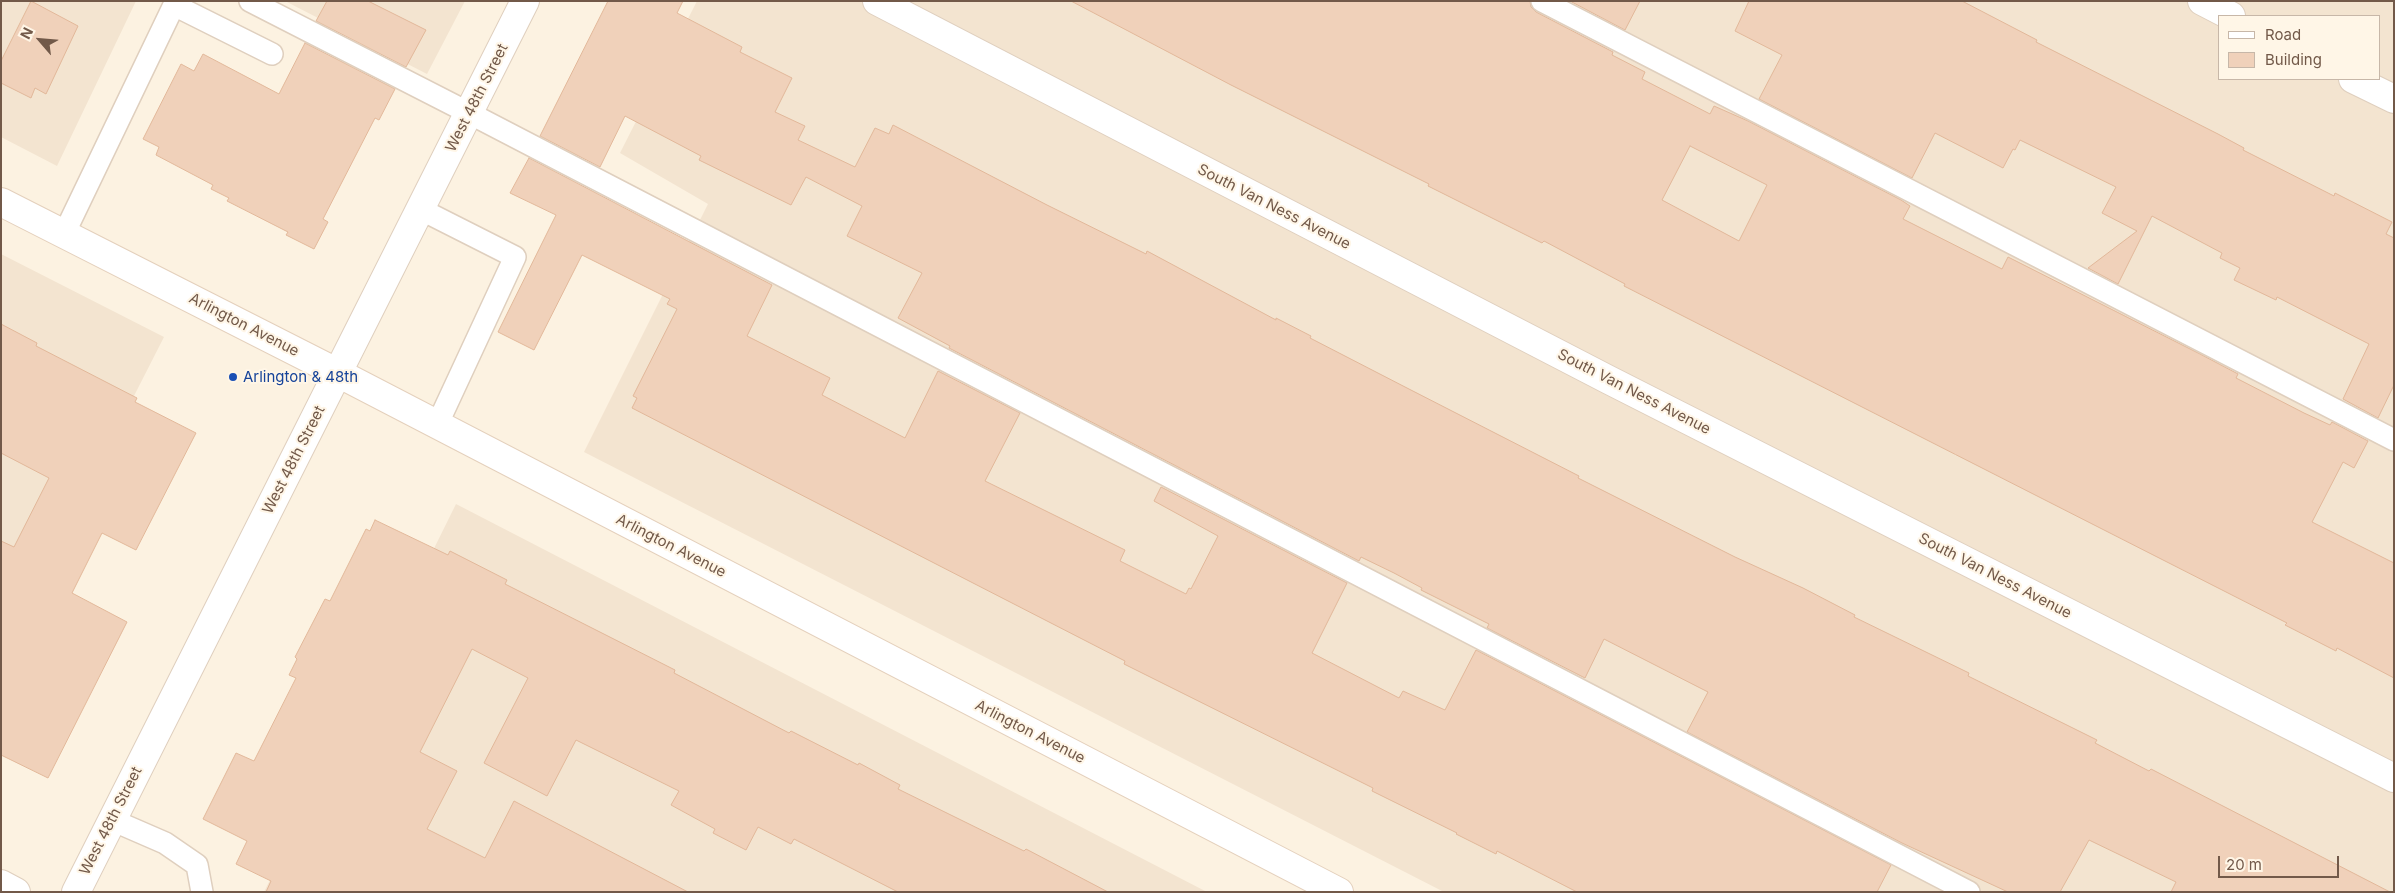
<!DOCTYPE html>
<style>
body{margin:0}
#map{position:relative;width:2395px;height:893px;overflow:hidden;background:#fcf2e1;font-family:Inter,sans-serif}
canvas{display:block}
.frame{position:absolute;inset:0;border:2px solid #725949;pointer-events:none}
.legend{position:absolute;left:2218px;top:15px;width:162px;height:65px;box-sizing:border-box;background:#fff6e7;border:1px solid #c7b7a8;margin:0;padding:6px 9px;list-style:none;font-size:15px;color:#725949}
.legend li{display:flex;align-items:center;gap:10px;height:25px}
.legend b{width:25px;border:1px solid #c7b7a8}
.north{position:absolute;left:15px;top:15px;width:50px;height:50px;-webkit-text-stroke:4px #fff6e7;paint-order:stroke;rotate:297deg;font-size:14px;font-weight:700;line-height:20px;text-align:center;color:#725949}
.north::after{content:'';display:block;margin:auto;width:18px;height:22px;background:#725949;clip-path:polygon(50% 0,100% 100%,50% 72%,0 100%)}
.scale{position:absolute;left:2218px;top:856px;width:121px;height:22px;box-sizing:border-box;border:2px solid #725949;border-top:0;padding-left:6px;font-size:15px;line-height:18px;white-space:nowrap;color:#725949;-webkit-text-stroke:4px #fff6e7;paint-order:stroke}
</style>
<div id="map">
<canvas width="2395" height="893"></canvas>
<div class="frame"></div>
<ul class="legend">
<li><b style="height:6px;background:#fff"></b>Road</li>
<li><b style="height:14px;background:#f0d1ba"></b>Building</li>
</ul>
<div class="north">N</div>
<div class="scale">20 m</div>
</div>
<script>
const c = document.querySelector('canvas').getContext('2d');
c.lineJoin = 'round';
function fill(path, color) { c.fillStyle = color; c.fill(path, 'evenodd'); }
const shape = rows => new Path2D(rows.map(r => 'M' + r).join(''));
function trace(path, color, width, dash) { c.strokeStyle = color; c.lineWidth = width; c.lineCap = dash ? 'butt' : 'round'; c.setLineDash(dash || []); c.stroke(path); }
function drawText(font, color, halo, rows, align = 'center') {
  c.font = font + ' Inter,sans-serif'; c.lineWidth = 4; c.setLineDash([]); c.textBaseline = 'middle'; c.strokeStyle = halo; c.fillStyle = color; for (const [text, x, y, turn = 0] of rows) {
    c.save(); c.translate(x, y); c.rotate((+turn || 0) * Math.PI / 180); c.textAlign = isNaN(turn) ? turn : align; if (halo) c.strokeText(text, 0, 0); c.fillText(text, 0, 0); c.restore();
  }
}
fill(shape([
 [1,1,136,1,57,166,1,137],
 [285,1,465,1,427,74],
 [697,1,2394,1,2394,892,1444,892,584,452,708,204,620,153],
 [2219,16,2379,16,2379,79,2219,79],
 [1,254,164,337,1,657],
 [456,504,1207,892,264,892]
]), '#f3e4d0');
const building = shape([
 [31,1,78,26,46,94,35,88,31,98,1,83,1,61,31,1],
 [327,1,368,1,426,30,406,67,316,21,327,1],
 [608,1,683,1,677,13,742,47,740,52,792,78,775,112,805,126,798,140,855,167,875,128,889,134,893,125,1047,205,1146,254,1147,251,1276,320,1276,318,1311,336,1310,338,1407,388,1579,476,1578,478,1735,557,1803,588,1855,615,1854,617,1969,673,1968,676,2097,740,2095,743,2149,771,2151,769,2390,892,2171,892,2176,882,2089,840,2060,892,2008,892,1902,843,1687,732,1708,692,1604,639,1585,678,1487,628,1489,624,1421,590,1422,588,1394,573,1361,557,1359,561,949,348,950,346,898,318,922,273,847,236,862,206,806,177,791,205,699,160,701,156,625,116,600,167,540,136,608,1],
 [1071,1,1530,1,1531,7,1536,12,1613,52,1612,55,1645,72,1642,79,1710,114,1714,106,1748,121,1901,200,1910,206,1903,219,2002,269,2008,257,2200,354,2238,374,2236,378,2304,413,2330,425,2332,422,2368,441,2354,468,2343,462,2312,522,2394,563,2394,678,2337,648,2336,651,2285,625,2287,623,1624,286,1625,284,1544,241,1542,243,1428,186,1429,184,1231,85,1071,1],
 [1690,146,1767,185,1739,241,1662,200,1690,146],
 [1570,1,1640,1,1625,30,1570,1],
 [1749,1,1962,1,2037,40,2036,42,2218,134,2244,148,2243,150,2334,196,2335,193,2392,222,2386,234,2394,238,2394,385,2378,418,2343,399,2369,344,2277,297,2276,300,2234,280,2240,268,2220,258,2222,253,2152,216,2118,284,2088,268,2137,231,2102,213,2116,187,2020,140,2015,150,2013,149,2003,168,1935,133,1912,178,1759,99,1782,55,1735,31,1749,1],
 [305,43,395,89,379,120,375,118,323,219,328,222,314,249,286,235,288,232,227,201,229,198,211,189,213,185,156,155,159,147,143,139,181,64,194,71,203,54,279,94,305,43],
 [529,158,772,285,747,336,830,378,822,395,905,438,938,371,1020,413,985,481,1125,550,1120,561,1186,594,1189,588,1191,589,1218,536,1154,501,1161,487,1347,583,1312,653,1399,698,1403,691,1445,710,1476,650,1891,865,1877,892,1577,892,1497,851,1496,854,1456,834,1457,833,1372,791,1373,788,1124,664,1125,661,632,408,637,398,633,396,677,309,667,304,670,299,582,255,534,350,498,332,556,215,510,193,529,158],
 [1,324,37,343,36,346,137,398,135,402,196,433,136,550,102,533,72,593,127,622,48,778,1,755,1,541,14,547,49,478,1,453,1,324],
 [375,520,448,555,450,551,507,580,505,584,675,670,674,673,789,733,791,731,858,765,859,763,900,785,898,789,1024,851,1026,849,1108,892,898,892,794,839,791,844,758,827,746,850,713,833,715,829,671,805,679,791,576,740,547,796,484,763,528,678,472,649,420,752,457,771,427,829,485,858,514,801,688,892,266,892,271,881,236,864,247,841,203,819,236,753,254,761,296,678,289,675,297,659,295,657,325,599,330,601,366,529,370,531,375,520]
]);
fill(building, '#f0d1ba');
trace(building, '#e2b89a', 1);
const service = shape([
 [250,1,469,113,1969,892],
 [1542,1,2394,440],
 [420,209,515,257,437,425],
 [64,234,174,5,272,54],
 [112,820,165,843,197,865,202,892]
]);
const minor = shape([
 [877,1,1609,380,2394,778],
 [2202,1,2231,16],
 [2353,79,2394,99],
 [1,884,16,892]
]);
const tertiary = shape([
 [76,892,525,1]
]);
const secondary = shape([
 [1,202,338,373,1339,892]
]);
trace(service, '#dfcfbe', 24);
trace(minor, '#dfcfbe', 30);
trace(tertiary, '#dfcfbe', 30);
trace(secondary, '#e4d0bc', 30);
trace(service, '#fff', 21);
trace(minor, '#fff', 28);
trace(tertiary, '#fff', 28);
trace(secondary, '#fff', 28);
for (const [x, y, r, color] of [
 [233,377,5,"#1a4fb4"]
]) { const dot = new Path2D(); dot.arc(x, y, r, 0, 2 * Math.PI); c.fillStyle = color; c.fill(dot); trace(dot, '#fff6e7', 2); }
drawText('15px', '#725949', '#fff6e7', [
 ["West 48th Street",477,98,-63],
 ["South Van Ness Avenue",1274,207,27],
 ["Arlington Avenue",244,325,27],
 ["South Van Ness Avenue",1634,392,27],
 ["West 48th Street",294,460,-63],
 ["Arlington Avenue",671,546,27],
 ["South Van Ness Avenue",1995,576,27],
 ["Arlington Avenue",1030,732,27],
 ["West 48th Street",111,821,-63]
]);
drawText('15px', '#164399', '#fff6e7', [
 ["Arlington & 48th",243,377]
], 'left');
</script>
